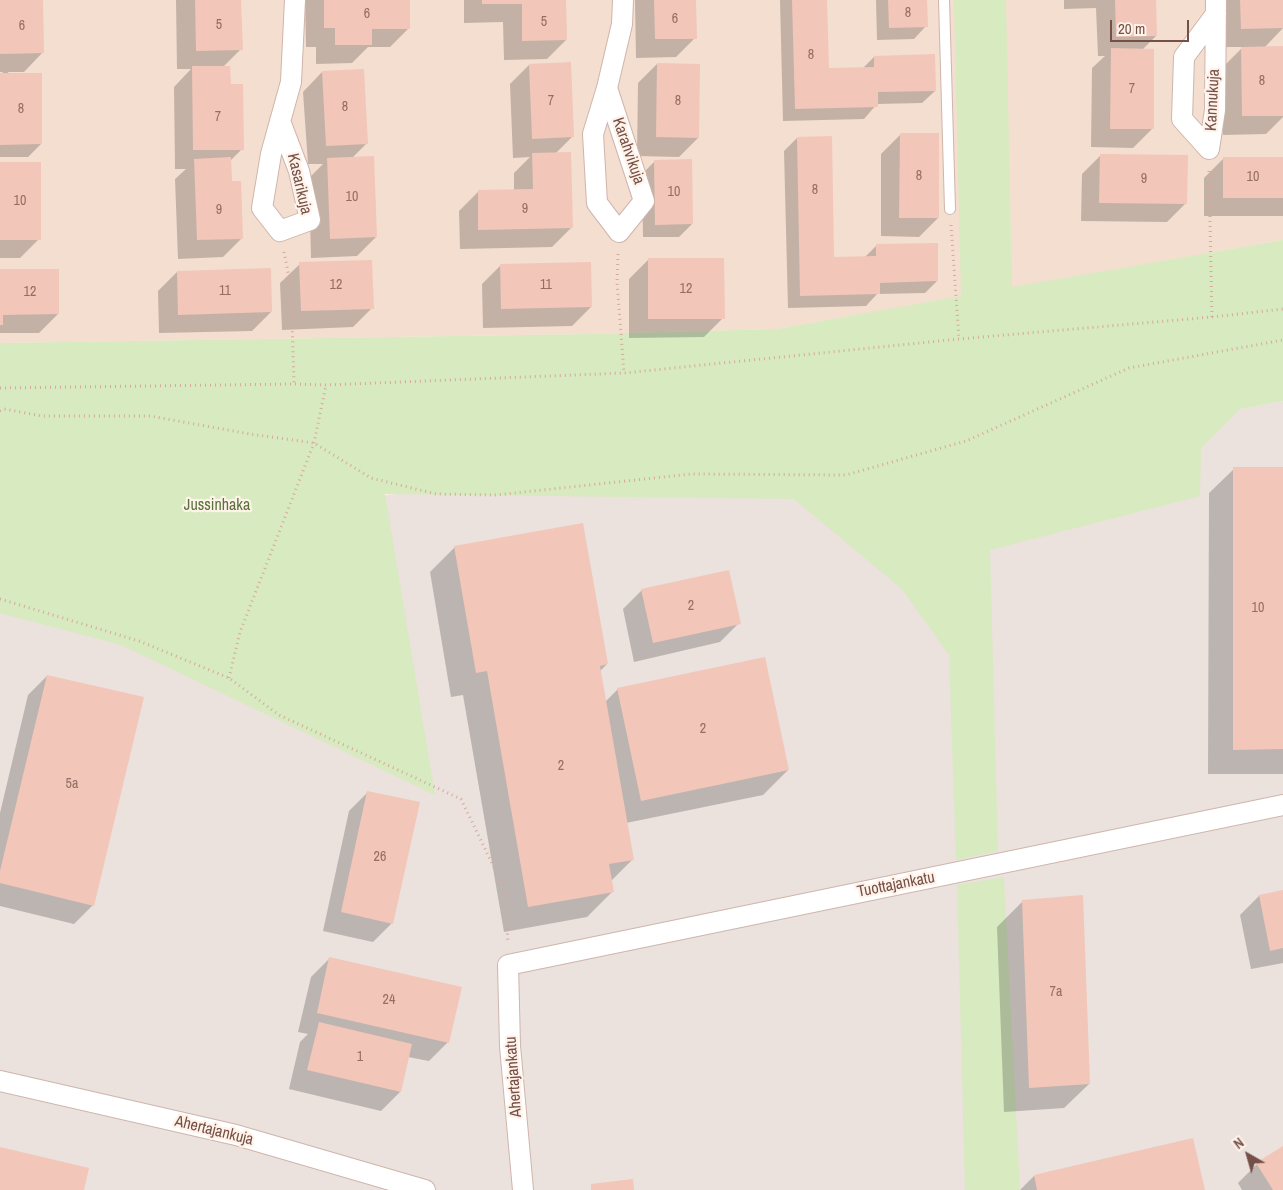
<!DOCTYPE html>
<style>
body{margin:0}
#map{position:relative;width:1283px;height:1190px;overflow:hidden;background:#fcede1;font-family:"Archivo Narrow",sans-serif}
canvas{display:block}
.north{position:absolute;left:1223px;top:1130px;width:50px;height:50px;-webkit-text-stroke:4px #fff2e8;paint-order:stroke;rotate:322deg;font-size:14px;font-weight:700;line-height:20px;text-align:center;color:#745048}
.north::after{content:'';display:block;margin:auto;width:18px;height:22px;background:#745048;clip-path:polygon(50% 0,100% 100%,50% 72%,0 100%)}
.scale{position:absolute;left:1110px;top:20px;width:79px;height:22px;box-sizing:border-box;border:2px solid #745048;border-top:0;padding-left:6px;font-size:15px;line-height:18px;white-space:nowrap;color:#745048;-webkit-text-stroke:4px #fff2e8;paint-order:stroke}
</style>
<div id="map">
<canvas width="1283" height="1190"></canvas>
<div class="north">N</div>
<div class="scale">20 m</div>
</div>
<script>
const c = document.querySelector('canvas').getContext('2d');
c.lineJoin = 'round';
function fill(path, color) { c.fillStyle = color; c.fill(path, 'evenodd'); }
const shape = rows => new Path2D(rows.map(r => 'M' + r).join(''));
function trace(path, color, width, dash) { c.strokeStyle = color; c.lineWidth = width; c.lineCap = dash ? 'butt' : 'round'; c.setLineDash(dash || []); c.stroke(path); }
function drawText(font, color, halo, rows, align = 'center') {
  c.font = font + ' "Archivo Narrow",sans-serif'; c.lineWidth = 4.5; c.setLineDash([]); c.textBaseline = 'middle'; c.strokeStyle = halo; c.fillStyle = color; for (const [text, x, y, turn = 0] of rows) {
    c.save(); c.translate(x, y); c.rotate((+turn || 0) * Math.PI / 180); c.textAlign = isNaN(turn) ? turn : align; if (halo) c.strokeText(text, 0, 0); c.fillText(text, 0, 0); c.restore();
  }
}
fill(shape([
 [0,0,1283,0,1283,240,777,329,588,334,0,343]
]), '#f4ded0');
fill(shape([
 [1283,401,1283,1190,0,1190,0,534,1240,409]
]), '#ebe1dd');
fill(shape([
 [954,0,1006,0,1012,287,1283,240,1283,401,1240,409,1201,448,1200,496,990,550,998,851,956,860,949,655,902,589,794,499,385,494,435,795,121,645,0,613,0,343,588,334,777,329,961,296],
 [1004,877,1020,1190,965,1190,957,885]
]), '#d8eac0');
fill(shape([
 [0,0,42,0,43,52,24,72,8,72,41,144,28,157,0,157,0,75,3,72,0,72],
 [176,0,240,0,241,49,223,67,230,85,242,149,230,161,231,182,242,238,223,257,178,259,175,179,186,169,175,169,174,87,191,69,177,69],
 [305,0,409,0,409,28,390,47,368,47,352,63,316,64,316,47,306,47],
 [464,0,565,0,566,40,547,59,504,60,503,22,464,23],
 [635,0,695,0,695,38,676,57,636,58],
 [780,0,826,0,827,69,863,68,874,57,935,91,922,103,877,104,864,119,783,121],
 [876,0,926,0,926,26,914,39,877,40],
 [1064,0,1155,0,1156,36,1142,50,1152,129,1133,148,1091,147,1092,68,1105,56,1098,56,1096,8,1064,9],
 [1222,0,1283,0,1283,28,1264,48,1283,48,1283,117,1266,134,1223,135,1223,67,1243,47,1222,47],
 [657,64,698,138,679,157,637,156,638,83],
 [529,65,572,137,556,153,571,228,552,247,460,249,459,211,478,192,514,191,514,173,530,157,513,158,510,84],
 [322,72,367,143,352,158,376,237,357,256,311,258,309,178,323,164,308,164,303,92],
 [900,135,938,218,919,237,881,236,881,154],
 [797,138,833,258,864,258,876,246,937,281,925,293,877,294,866,306,788,308,784,151],
 [1101,155,1186,203,1167,222,1081,221,1082,174],
 [1283,158,1283,216,1204,216,1204,178,1223,159],
 [655,161,692,224,679,237,643,237,642,174],
 [0,163,39,239,20,258,0,258],
 [648,260,723,318,704,337,629,338,629,279],
 [300,264,372,308,353,327,282,330,280,283],
 [501,265,591,307,572,326,483,328,482,284],
 [0,271,58,314,39,333,0,333],
 [177,272,271,312,252,331,159,333,158,291],
 [1234,469,1283,469,1283,774,1208,774,1209,493],
 [455,547,607,664,600,671,605,702,618,689,788,770,763,795,626,823,633,859,611,881,612,892,587,917,504,932,463,695,451,697,430,572],
 [642,590,739,623,720,642,634,662,623,609],
 [47,676,93,905,74,924,0,906,0,813,28,695],
 [368,792,392,923,373,942,323,931,349,811],
 [1283,891,1283,963,1251,969,1240,915,1259,896],
 [1022,902,1089,1084,1064,1108,1004,1112,997,927],
 [330,958,448,1042,429,1061,408,1057,400,1092,381,1111,289,1089,300,1042,308,1034,298,1032,311,977],
 [1283,1147,1283,1190,1242,1190,1238,1183,1257,1164],
 [1034,1176,1203,1190,1020,1190]
]), '#0003');
fill(shape([
 [0,0,43,0,44,53,0,54],
 [195,0,241,0,243,50,196,51],
 [324,0,410,0,410,29,372,29,372,45,335,45,335,28,324,28],
 [482,0,566,0,567,40,522,41,522,4,482,4],
 [654,0,696,0,697,39,655,39],
 [792,0,827,0,829,68,874,67,874,56,935,54,936,91,878,92,878,107,795,109],
 [888,0,927,0,928,27,889,28],
 [1115,0,1156,0,1157,36,1116,37],
 [1240,0,1283,0,1283,28,1241,29],
 [1283,46,1283,116,1242,116,1241,47],
 [1111,48,1154,49,1154,129,1110,129],
 [571,62,574,137,532,139,529,64],
 [657,63,700,64,699,138,656,137],
 [192,66,230,66,231,84,243,84,244,150,193,150],
 [364,69,368,144,326,146,322,71],
 [0,73,42,73,42,144,0,145],
 [900,133,939,133,939,218,899,218],
 [832,136,834,257,876,256,876,244,938,243,938,281,880,283,880,294,800,296,797,137],
 [571,152,573,228,478,230,478,190,533,189,532,153],
 [1100,154,1188,155,1187,204,1099,203],
 [374,156,377,237,330,239,327,158],
 [231,157,232,181,241,181,243,239,197,240,194,159],
 [1223,157,1283,157,1283,198,1223,198],
 [692,159,693,224,655,225,654,160],
 [0,162,41,162,41,240,0,240],
 [648,258,724,258,725,319,648,319],
 [372,260,374,309,301,311,299,262],
 [591,262,592,307,501,309,500,264],
 [271,268,272,312,178,315,177,271],
 [0,269,59,269,59,314,3,315,3,325,0,325],
 [1233,467,1283,467,1283,749,1233,750],
 [583,523,608,664,600,666,634,860,609,864,614,892,528,907,487,671,476,673,454,546],
 [729,570,741,624,653,643,641,589],
 [765,657,789,770,641,801,617,688],
 [47,675,144,697,94,906,0,883,0,871],
 [367,791,420,802,393,924,341,912],
 [1283,890,1283,948,1270,951,1259,895],
 [1083,895,1090,1084,1029,1088,1022,900],
 [329,957,462,987,449,1043,317,1013],
 [319,1022,412,1044,401,1092,307,1070],
 [1193,1138,1205,1190,1037,1190,1034,1175],
 [1283,1146,1283,1190,1273,1190,1256,1163],
 [0,1147,89,1168,84,1190,0,1190],
 [633,1179,634,1190,591,1190,591,1184]
]), '#f2c6b9');
const lane = shape([
 [944,0,950,209]
]);
const street = shape([
 [1216,14,1184,57,1182,119,1209,149,1215,110,1216,0],
 [607,88,644,201,619,232,597,203,593,134,607,88,622,24,623,0],
 [280,121,299,171,310,220,280,231,262,208,271,154,291,82,295,0],
 [0,1081,236,1135,425,1190],
 [523,1190,510,1046,508,965,1283,805]
]);
trace(lane, '#cfb5ab', 12);
trace(street, '#cfb5ab', 22);
trace(shape([
 [1209,171,1212,317],
 [951,225,959,339],
 [284,252,291,287,294,384],
 [618,254,617,282,624,373],
 [0,388,294,384,326,385,624,373,959,339,1212,317,1283,309],
 [0,411,4,409,42,416,150,416,250,434,314,443,371,478,436,494,496,495,691,474,846,475,966,441,1129,368,1283,340],
 [0,599,139,641,229,678,279,715,461,799,505,890,508,943],
 [229,678,240,632,314,443,326,385]
]), '#d6a99c', 3, [1, 4]);
trace(lane, '#fff', 10);
trace(street, '#fff', 20);
drawText('14px', '#946e64', null, [
 ["8",908,13],
 ["6",367,14],
 ["6",675,19],
 ["5",544,22],
 ["5",219,25],
 ["6",22,26],
 ["8",811,55],
 ["8",1262,81],
 ["7",1132,89],
 ["7",551,101],
 ["8",678,101],
 ["8",345,107],
 ["8",21,109],
 ["7",218,117],
 ["8",919,176],
 ["10",1253,177],
 ["9",1144,179],
 ["8",815,190],
 ["10",674,192],
 ["10",352,197],
 ["10",20,201],
 ["9",525,209],
 ["9",219,210],
 ["12",336,285],
 ["11",546,285],
 ["12",686,289],
 ["11",225,291],
 ["12",30,292],
 ["2",691,606],
 ["10",1258,608],
 ["2",703,729],
 ["2",561,766],
 ["5a",72,784],
 ["26",380,857],
 ["7a",1056,992],
 ["24",389,1000],
 ["1",360,1057]
]);
drawText('16px', '#745048', '#fff2e8', [
 ["Kannukuja",1213,100,-87],
 ["Karahvikuja",628,151,71],
 ["Kasarikuja",299,184,77],
 ["Tuottajankatu",896,885,-11],
 ["Ahertajankatu",514,1077,-94],
 ["Ahertajankuja",214,1131,14]
]);
drawText('16px', '#57743d', '#fff2e8', [
 ["Jussinhaka",217,506]
]);
</script>
